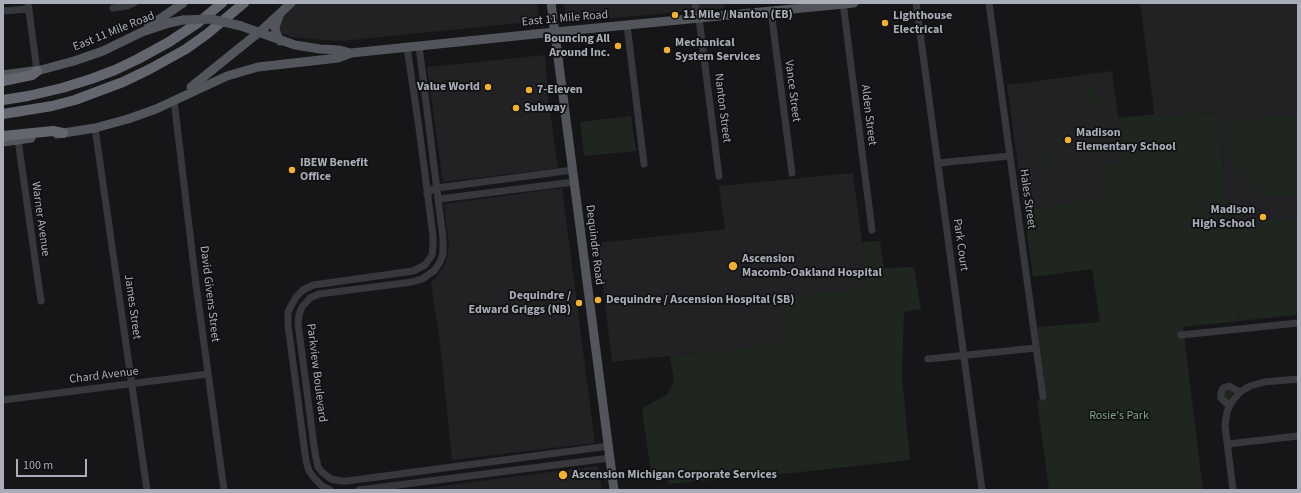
<!DOCTYPE html>
<style>
body{margin:0}
#map{position:relative;width:1301px;height:493px;overflow:hidden;background:#161618;font-family:"Source Sans 3",sans-serif}
canvas{display:block}
.frame{position:absolute;inset:0;border:4px solid #a8adb8;pointer-events:none}
.scale{position:absolute;left:16px;top:459px;width:71px;height:18px;box-sizing:border-box;border:2px solid #a8adb8;border-top:0;padding-left:5px;font-size:12px;line-height:14px;white-space:nowrap;color:#a8adb8;-webkit-text-stroke:3px #111113;paint-order:stroke}
</style>
<div id="map">
<canvas width="1301" height="493"></canvas>
<div class="frame"></div>
<div class="scale">100 m</div>
</div>
<script>
const c = document.querySelector('canvas').getContext('2d');
c.lineJoin = 'round';
function fill(path, color) { c.fillStyle = color; c.fill(path, 'evenodd'); }
const shape = rows => new Path2D(rows.map(r => 'M' + r).join(''));
function trace(path, color, width, dash) { c.strokeStyle = color; c.lineWidth = width; c.lineCap = dash ? 'butt' : 'round'; c.setLineDash(dash || []); c.stroke(path); }
function drawText(font, color, halo, rows, align = 'center') {
  c.font = font + ' "Source Sans 3",sans-serif'; c.lineWidth = 3.5; c.setLineDash([]); c.textBaseline = 'middle'; c.strokeStyle = halo; c.fillStyle = color; for (const [text, x, y, turn = 0] of rows) {
    c.save(); c.translate(x, y); c.rotate((+turn || 0) * Math.PI / 180); c.textAlign = isNaN(turn) ? turn : align; if (halo) c.strokeText(text, 0, 0); c.fillText(text, 0, 0); c.restore();
  }
}
fill(shape([
 [295,3,537,3,540,21,342,41,310,39,292,37,280,33,278,30,280,18],
 [564,3,724,3,725,8,603,19,595,15,566,18],
 [1140,3,1298,3,1298,315,1239,321,1218,112,1155,118],
 [545,55,548,97,558,168,443,182,427,67],
 [1112,71,1124,161,1107,198,1024,210,1007,85],
 [853,173,868,288,778,298,784,344,612,362,598,243,725,229,719,186],
 [562,188,595,443,452,460,440,344,431,282,434,280,446,263,449,247,444,204],
 [598,466,602,490,416,490,456,484]
]), '#222225');
fill(shape([
 [1094,84,1101,103,1101,104,1091,109,1089,107,1082,90,1082,89],
 [1218,112,1229,222,1298,218,1298,314,1240,320,1235,280,1239,321,1183,327,1203,490,1049,490,1037,400,1047,400,1037,327,1100,322,1092,269,1033,277,1024,210,1107,198,1103,164,1124,161,1118,118,1155,114,1155,118],
 [1298,114,1298,195,1286,196,1267,196,1247,184,1234,168,1227,148,1224,122],
 [631,116,636,151,584,156,580,122],
 [1049,154,1051,169,1043,170,1041,155],
 [880,241,884,268,914,267,921,309,904,312,902,376,910,460,792,473,668,484,667,479,651,472,642,409,667,394,674,381,670,356,783,344,778,298,868,288,862,242],
 [1227,388,1234,392,1228,401,1224,399,1223,392]
]), '#1e261f');
trace(shape([
 [28,3,37,71],
 [695,3,697,18],
 [843,3,872,230],
 [916,3,982,490],
 [989,3,1043,397],
 [113,8,127,6,134,3],
 [3,11,29,9],
 [771,11,792,173],
 [699,18,719,176],
 [627,25,644,164],
 [419,46,443,238,443,254,440,262,434,271,422,279,412,282,319,294,310,298,302,307,299,315,298,324,315,453,318,467,322,472,331,479,341,481,347,481,609,446],
 [174,100,196,285,224,490],
 [95,128,147,490],
 [18,140,41,301],
 [938,163,1010,156],
 [427,194,433,189,437,188,573,170],
 [439,199,574,182],
 [1181,335,1298,323],
 [928,359,1036,348],
 [3,400,208,374],
 [1229,406,1221,398,1221,393,1223,388,1229,386,1240,392],
 [1228,444,1298,436],
 [330,490,322,486,315,479,309,471,306,461,288,325,288,312,291,306,296,297,303,290,313,285,413,271,425,265,432,255,433,246,433,236,419,128,407,47],
 [359,490,610,458],
 [1233,490,1225,426,1227,412,1231,403,1240,392,1250,386,1264,382,1298,379]
]), '#37383d', 7);
trace(shape([
 [551,3,614,490],
 [279,16,275,27,276,33,280,41],
 [241,26,295,45,320,49,339,50,351,53],
 [148,27,183,3],
 [3,75,32,71,37,71,74,61,103,51,142,32,169,23,183,20],
 [191,87,263,29,291,3],
 [57,134,95,128,128,119,156,109,227,76,258,67,338,58,351,53,555,32,854,3],
 [3,142,31,138]
]), '#53555c', 9);
trace(shape([
 [3,81,32,75,37,71],
 [3,100,28,96,62,88,91,79,115,70,138,59,169,42,199,22,222,3],
 [3,114,52,106,75,100,123,82,150,69,186,49,207,34,244,3],
 [3,136,53,131,63,133]
]), '#63666e', 10);
trace(shape([
 [183,20,211,19,241,26]
]), '#53555c', 9);
for (const [x, y, r, color] of [
 [675,15,4,"#f2b134"],
 [885,23,4,"#f2b134"],
 [618,46,4,"#f2b134"],
 [667,50,4,"#f2b134"],
 [488,87,4,"#f2b134"],
 [529,90,4,"#f2b134"],
 [516,108,4,"#f2b134"],
 [1068,140,4,"#f2b134"],
 [292,170,4,"#f2b134"],
 [1263,217,4,"#f2b134"],
 [733,266,5,"#f2b134"],
 [598,300,4,"#f2b134"],
 [579,303,4,"#f2b134"],
 [563,475,5,"#f2b134"]
]) { const dot = new Path2D(); dot.arc(x, y, r, 0, 2 * Math.PI); c.fillStyle = color; c.fill(dot); trace(dot, '#111113', 1.5); }
drawText('bold 12px', '#a8adb8', '#111113', [
 ["11 Mile / Nanton (EB)",683,15],
 ["Lighthouse",893,16],
 ["Electrical",893,30],
 ["Bouncing All",610,39,"right"],
 ["Around Inc.",610,53,"right"],
 ["Mechanical",675,43],
 ["System Services",675,57],
 ["Value World",480,87,"right"],
 ["7-Eleven",537,90],
 ["Subway",524,108],
 ["Madison",1076,133],
 ["Elementary School",1076,147],
 ["IBEW Benefit",300,163],
 ["Office",300,177],
 ["Madison",1255,210,"right"],
 ["High School",1255,224,"right"],
 ["Ascension",742,259],
 ["Macomb-Oakland Hospital",742,273],
 ["Dequindre /",571,296,"right"],
 ["Edward Griggs (NB)",571,310,"right"],
 ["Dequindre / Ascension Hospital (SB)",606,300],
 ["Ascension Michigan Corporate Services",572,475]
], 'left');
drawText('12px', '#a8adb8', '#111113', [
 ["East 11 Mile Road",565,19,-5],
 ["East 11 Mile Road",114,32,-22],
 ["Vance Street",792,91,83],
 ["Nanton Street",722,108,83],
 ["Alden Street",868,115,83],
 ["Hales Street",1027,199,82],
 ["Warner Avenue",40,219,82],
 ["Dequindre Road",594,245,83],
 ["Park Court",960,245,82],
 ["David Givens Street",209,294,83],
 ["James Street",132,307,82],
 ["Parkview Boulevard",316,373,83],
 ["Chard Avenue",104,376,-7]
]);
drawText('12px', '#7fa381', '#111113', [
 ["Rosie's Park",1119,416]
]);
</script>
